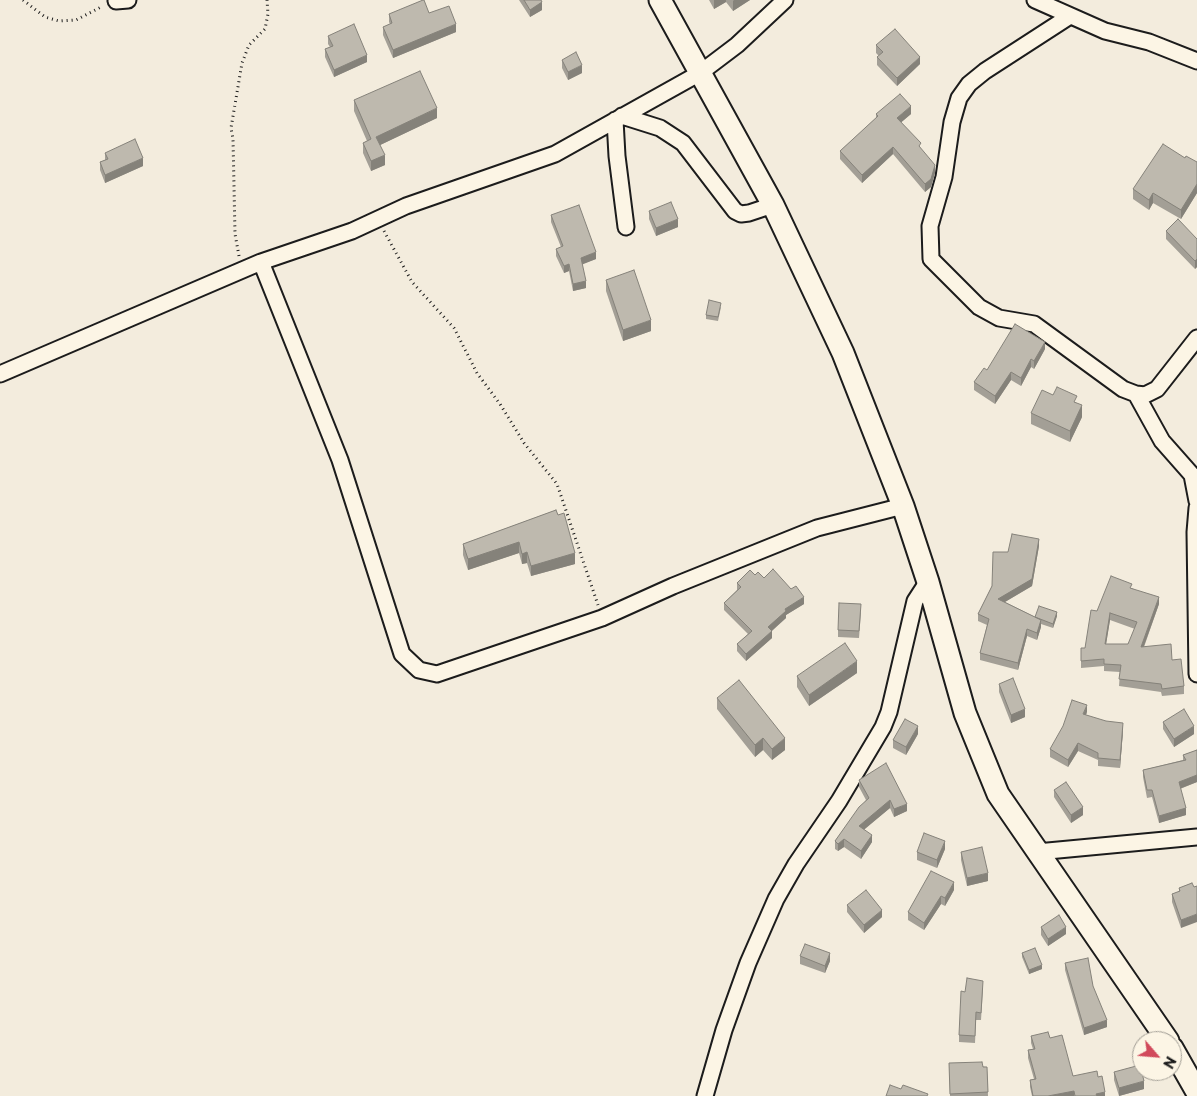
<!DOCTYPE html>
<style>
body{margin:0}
#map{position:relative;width:1197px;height:1096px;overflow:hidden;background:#f3ecdd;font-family:"Playpen Sans",sans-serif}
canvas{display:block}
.north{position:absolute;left:1132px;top:1031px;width:50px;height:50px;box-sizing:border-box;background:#fcf5e5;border:1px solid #a29e95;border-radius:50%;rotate:117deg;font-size:14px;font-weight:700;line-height:20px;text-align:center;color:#1c1c1c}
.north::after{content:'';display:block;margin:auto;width:18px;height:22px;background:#d1495b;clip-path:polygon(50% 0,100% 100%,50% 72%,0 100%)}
</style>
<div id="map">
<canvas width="1197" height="1096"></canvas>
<div class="north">N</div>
</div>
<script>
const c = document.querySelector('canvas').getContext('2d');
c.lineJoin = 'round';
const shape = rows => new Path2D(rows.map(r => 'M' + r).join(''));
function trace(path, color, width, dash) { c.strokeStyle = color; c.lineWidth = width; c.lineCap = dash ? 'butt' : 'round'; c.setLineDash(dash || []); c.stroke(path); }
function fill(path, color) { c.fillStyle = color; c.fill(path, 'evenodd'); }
const street = shape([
 [1035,0,1105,31,1149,42,1197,61],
 [116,1,128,0],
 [1070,16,985,71,969,84,959,98,952,122,944,177,930,226,931,259,979,307,999,318,1034,324,1123,389,1136,394,1145,395,1157,389,1197,338],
 [622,116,660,128,683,143,735,211,741,214,749,213,773,205],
 [615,120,617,156,626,227],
 [261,262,340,460,402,654,419,670,437,674,602,618,673,586,817,528,903,506],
 [0,374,261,262,352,231,406,206,555,154,700,73,737,45,785,0],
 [1136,394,1162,441,1192,475,1197,501],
 [1197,508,1195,532,1197,674],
 [1037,852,1197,837],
 [705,1096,724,1030,748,963,776,899,796,864,839,801,883,727,889,712,915,601,928,581]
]);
const secondary = shape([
 [660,0,773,205,843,353,903,506,928,582,965,713,998,794,1168,1041],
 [1172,1048,1197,1092]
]);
trace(street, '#1c1c1c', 19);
trace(secondary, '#1c1c1c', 25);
trace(shape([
 [23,0,45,17,59,21,76,20,103,6],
 [384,231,412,282,454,328,477,373,500,404,524,443,557,484,598,605],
 [239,256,235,234,233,139,231,128,242,63,249,45,265,29,268,14,267,0]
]), '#1c1c1c', 3, [1, 4]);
trace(street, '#fcf5e5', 15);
trace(secondary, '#fcf5e5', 21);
fill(shape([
 [519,0,541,0,542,10,530,17],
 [709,0,750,0,733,11,726,2,714,9],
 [429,13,456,32,393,58,383,35,383,27,390,24,389,22,389,14],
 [328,36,367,62,334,77,325,57,325,49,330,47,328,44],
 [876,45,920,64,897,86,877,65,877,57,879,56,876,53],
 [562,60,582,73,568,80,562,68],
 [354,100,437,118,380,145,385,165,371,171,363,153,363,143,367,141,354,111],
 [876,114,911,114,901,122,921,149,935,173,931,187,925,192,893,154,862,183,840,159,840,151,876,118],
 [105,153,143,166,105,183,100,170,100,162,105,160],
 [1185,158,1197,162,1197,193,1181,219,1153,203,1149,210,1133,199,1133,189],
 [649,211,678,227,656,236,649,219],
 [551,215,596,259,582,264,586,288,573,291,569,271,564,273,556,256,556,249,561,247,551,222],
 [1166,231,1197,239,1197,267,1195,269,1166,239],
 [606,280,651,331,623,341,606,291],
 [721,307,718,321,706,319,706,315],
 [1045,349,1034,369,1031,367,1021,386,1011,380,995,404,974,390,974,382,987,370],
 [1053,395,1077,403,1082,417,1070,442,1031,424,1031,413],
 [556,510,575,564,531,576,527,563,522,564,519,553,468,570,463,555,463,544],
 [1039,546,1032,586,1005,602,1035,617,1057,616,1053,628,1041,624,1041,627,1037,640,1027,636,1018,670,980,660,980,653,987,625,978,621,978,614,992,586,1008,552],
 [755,575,764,578,804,604,786,615,786,618,772,631,772,638,746,661,737,651,737,644,748,634,724,610,724,603,737,590,737,583],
 [1132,588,1159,604,1144,647,1172,660,1184,686,1184,694,1162,696,1161,692,1119,686,1120,672,1104,671,1104,666,1081,668,1081,648,1085,648,1097,611],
 [1110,620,1135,629,1128,644,1106,644],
 [861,612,859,638,838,637,838,630],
 [857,673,809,706,797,687,797,676],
 [999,684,1025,717,1011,723,999,692],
 [717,698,785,750,772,760,763,750,755,757,717,709],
 [1087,712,1086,715,1123,731,1120,768,1098,766,1098,760,1078,751,1068,767,1050,757,1050,749],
 [1163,722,1194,734,1174,747,1163,729],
 [918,734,906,755,893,748,893,740],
 [1197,750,1197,782,1180,789,1186,815,1159,823,1152,797,1147,798,1143,777,1143,770,1183,760,1183,755],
 [859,780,907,811,894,817,890,808,864,829,872,842,861,859,844,847,838,851,835,849,835,841,866,800,859,787],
 [1054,790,1083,815,1071,823,1054,797],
 [945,849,937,868,917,860,917,852],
 [961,852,988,881,967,886,961,860],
 [1192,883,1181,928,1172,902,1172,894,1179,892,1179,888],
 [954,890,945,906,941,904,924,930,908,920,908,912],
 [847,905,882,917,864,933,847,912],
 [1041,927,1066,934,1048,946,1041,935],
 [1022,953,1042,969,1029,974,1022,957],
 [800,956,830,961,825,973,800,964],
 [1065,963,1107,1027,1084,1035,1065,970],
 [983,988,981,1020,976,1020,975,1043,959,1042,959,1035,965,992],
 [1031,1036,1050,1038,1073,1076,1098,1077,1105,1096,1032,1096,1030,1087,1030,1080,1034,1079,1028,1058,1028,1050,1033,1049,1031,1043],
 [949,1063,987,1067,988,1096,950,1096],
 [1114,1072,1144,1089,1119,1096,1114,1080]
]), '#a39f96');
fill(shape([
 [714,0,726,0,726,2,714,9],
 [734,0,750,0,733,11,733,1],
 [542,2,542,10,530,17,530,10],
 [456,24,456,32,393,58,393,50],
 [367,55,367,62,334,77,334,70],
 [920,57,920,64,897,86,897,78],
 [582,65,582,73,568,80,568,72],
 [911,106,911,114,897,126,897,118],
 [437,108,437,118,376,147,376,137],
 [893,147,893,154,862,183,862,175],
 [385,155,385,165,371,171,371,161],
 [143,158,143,166,105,183,105,175],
 [935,165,935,173,931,187,925,192,925,184],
 [1197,184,1197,193,1181,219,1181,210],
 [1153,193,1153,203,1149,210,1149,200],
 [678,219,678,227,656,236,656,228],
 [596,252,596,259,581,265,581,258],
 [1197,259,1197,267,1195,269,1195,261],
 [569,264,569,271,564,273,564,266],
 [586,281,586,288,573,291,573,284],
 [651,320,651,331,623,341,623,330],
 [1045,342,1045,349,1034,369,1034,361],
 [1031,359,1031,367,1021,386,1021,378],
 [1011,372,1011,380,995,404,995,396],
 [1082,405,1082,417,1070,442,1070,431],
 [1039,539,1039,546,1032,586,998,606,998,599],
 [519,542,519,553,468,570,468,559],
 [527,552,527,563,522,564,522,554],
 [575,553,575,564,531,576,531,566],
 [804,597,804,604,786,615,786,618,768,634,768,627,785,609],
 [1159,597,1159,604,1141,654,1141,647],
 [1057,612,1057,616,1053,628,1053,624],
 [1110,613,1110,620,1105,651,1105,644],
 [1041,620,1041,627,1037,640,1037,633],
 [1027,629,1027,636,1018,670,1018,663],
 [772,631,772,638,746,661,746,654],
 [857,661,857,673,809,706,809,695],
 [1087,705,1087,712,1083,722,1083,714],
 [1025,709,1025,717,1011,723,1011,715],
 [1123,723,1123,731,1120,768,1120,760],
 [918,726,918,734,906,755,906,747],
 [1194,726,1194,734,1174,747,1174,739],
 [763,738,763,750,755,757,755,745],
 [785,738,785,750,772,760,772,749],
 [1078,743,1078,751,1068,767,1068,760],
 [1197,775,1197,782,1179,789,1179,782],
 [890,800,890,808,859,834,859,826],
 [907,804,907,811,894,817,894,809],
 [1083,807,1083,815,1071,823,1071,815],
 [1186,808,1186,815,1159,823,1159,816],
 [872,835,872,842,861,859,861,851],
 [844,839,844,847,838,851,838,844],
 [945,841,945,849,937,868,937,860],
 [988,873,988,881,967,886,967,878],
 [954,882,954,890,945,906,945,898],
 [941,896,941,904,924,930,924,923],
 [882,910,882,917,864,933,864,925],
 [1197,914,1197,922,1181,928,1181,920],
 [1066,927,1066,934,1048,946,1048,939],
 [830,953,830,961,825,973,825,966],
 [1042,965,1042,969,1029,974,1029,970],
 [1107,1020,1107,1027,1084,1035,1084,1028],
 [1144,1081,1144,1089,1119,1096,1119,1088],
 [1074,1091,1074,1096,1048,1096],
 [1105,1092,1105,1096,1096,1096,1096,1094]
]), '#85827a');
const building = shape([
 [423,0,424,0,429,13,449,6,456,24,393,50,383,27,392,23,389,14,423,0],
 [524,0,541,0,542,2,530,10,524,0],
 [354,24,367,55,334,70,325,49,333,46,328,36,354,24],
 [895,29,920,57,897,78,877,57,883,52,876,45,895,29],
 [576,52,582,65,568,72,562,60,576,52],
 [420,71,437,108,376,137,385,155,371,161,363,143,371,139,354,100,420,71],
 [900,94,911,106,897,118,921,143,919,146,935,165,931,179,925,184,893,147,862,175,840,151,878,116,876,114,900,94],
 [135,139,143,158,105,175,100,162,108,159,105,153,135,139],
 [1163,144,1185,158,1186,156,1197,162,1197,184,1181,210,1153,193,1149,200,1133,189,1163,144],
 [671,202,678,219,656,228,649,211,671,202],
 [579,205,596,252,581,258,586,281,573,284,569,264,564,266,556,249,563,246,551,215,579,205],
 [1178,219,1197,239,1197,259,1195,261,1166,231,1178,219],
 [634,270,651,320,623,330,606,280,634,270],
 [709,300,721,303,718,317,706,315,709,300],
 [1015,324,1045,342,1034,361,1031,359,1021,378,1011,372,995,396,974,382,984,368,987,370,1015,324],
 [1057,387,1077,396,1074,402,1082,405,1070,431,1031,413,1042,390,1053,395,1057,387],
 [556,510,558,515,564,513,575,553,531,566,527,552,522,554,519,542,468,559,463,544,556,510],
 [1012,534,1039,539,1032,579,998,599,1041,620,1037,633,1027,629,1018,663,980,653,989,619,978,614,992,586,993,552,1008,552,1012,534],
 [773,569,791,589,796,586,804,597,785,609,786,611,768,627,772,631,746,654,737,644,752,631,724,603,741,587,737,583,750,570,755,575,758,572,764,578,773,569],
 [1111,576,1132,584,1130,588,1159,597,1141,647,1171,644,1172,660,1181,659,1184,686,1162,689,1161,684,1119,679,1121,665,1104,664,1104,659,1081,661,1081,648,1085,648,1091,610,1097,611,1111,576],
 [1110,613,1137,622,1128,644,1105,644,1110,613],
 [839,603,861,604,859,631,838,630,839,603],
 [1039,606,1057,612,1053,624,1035,617,1039,606],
 [845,643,857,661,809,695,797,676,845,643],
 [1013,678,1025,709,1011,715,999,684,1013,678],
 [739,680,785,738,772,749,763,738,755,745,717,698,739,680],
 [1072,700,1087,705,1083,714,1106,721,1123,723,1120,760,1098,758,1098,753,1078,743,1068,760,1050,749,1063,726,1072,700],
 [1184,709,1194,726,1174,739,1163,722,1184,709],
 [905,719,918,726,906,747,893,740,905,719],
 [1197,750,1197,775,1179,782,1186,808,1159,816,1152,790,1147,790,1143,770,1186,760,1183,755,1197,750],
 [886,763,907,804,894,809,890,800,859,826,872,835,861,851,844,839,838,844,835,841,859,807,869,798,859,780,886,763],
 [1066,782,1083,807,1071,815,1054,790,1066,782],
 [924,833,945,841,937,860,917,852,924,833],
 [982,847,988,873,967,878,961,852,982,847],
 [931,871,954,882,945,898,941,896,924,923,908,912,931,871],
 [1192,883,1194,887,1197,886,1197,914,1181,920,1172,894,1180,891,1179,888,1192,883],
 [866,890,882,910,864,925,847,905,866,890],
 [1059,915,1066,927,1048,939,1041,927,1059,915],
 [805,944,830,953,825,966,800,956,805,944],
 [1035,948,1042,965,1029,970,1022,953,1035,948],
 [1088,958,1093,986,1107,1020,1084,1028,1065,963,1088,958],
 [967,978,983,981,981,1013,976,1012,975,1036,959,1035,961,991,965,992,967,978],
 [1048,1032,1050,1038,1062,1035,1073,1076,1097,1071,1098,1077,1102,1076,1105,1092,1096,1094,1097,1096,1075,1096,1074,1091,1048,1096,1033,1096,1030,1080,1036,1079,1028,1050,1035,1049,1031,1036,1048,1032],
 [982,1062,983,1067,987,1067,988,1092,950,1094,949,1063,982,1062],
 [1140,1065,1144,1081,1119,1088,1114,1072,1140,1065],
 [890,1085,901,1089,903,1085,928,1094,927,1096,886,1096,890,1085]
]);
fill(building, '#beb9ae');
trace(building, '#85827a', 1);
</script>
